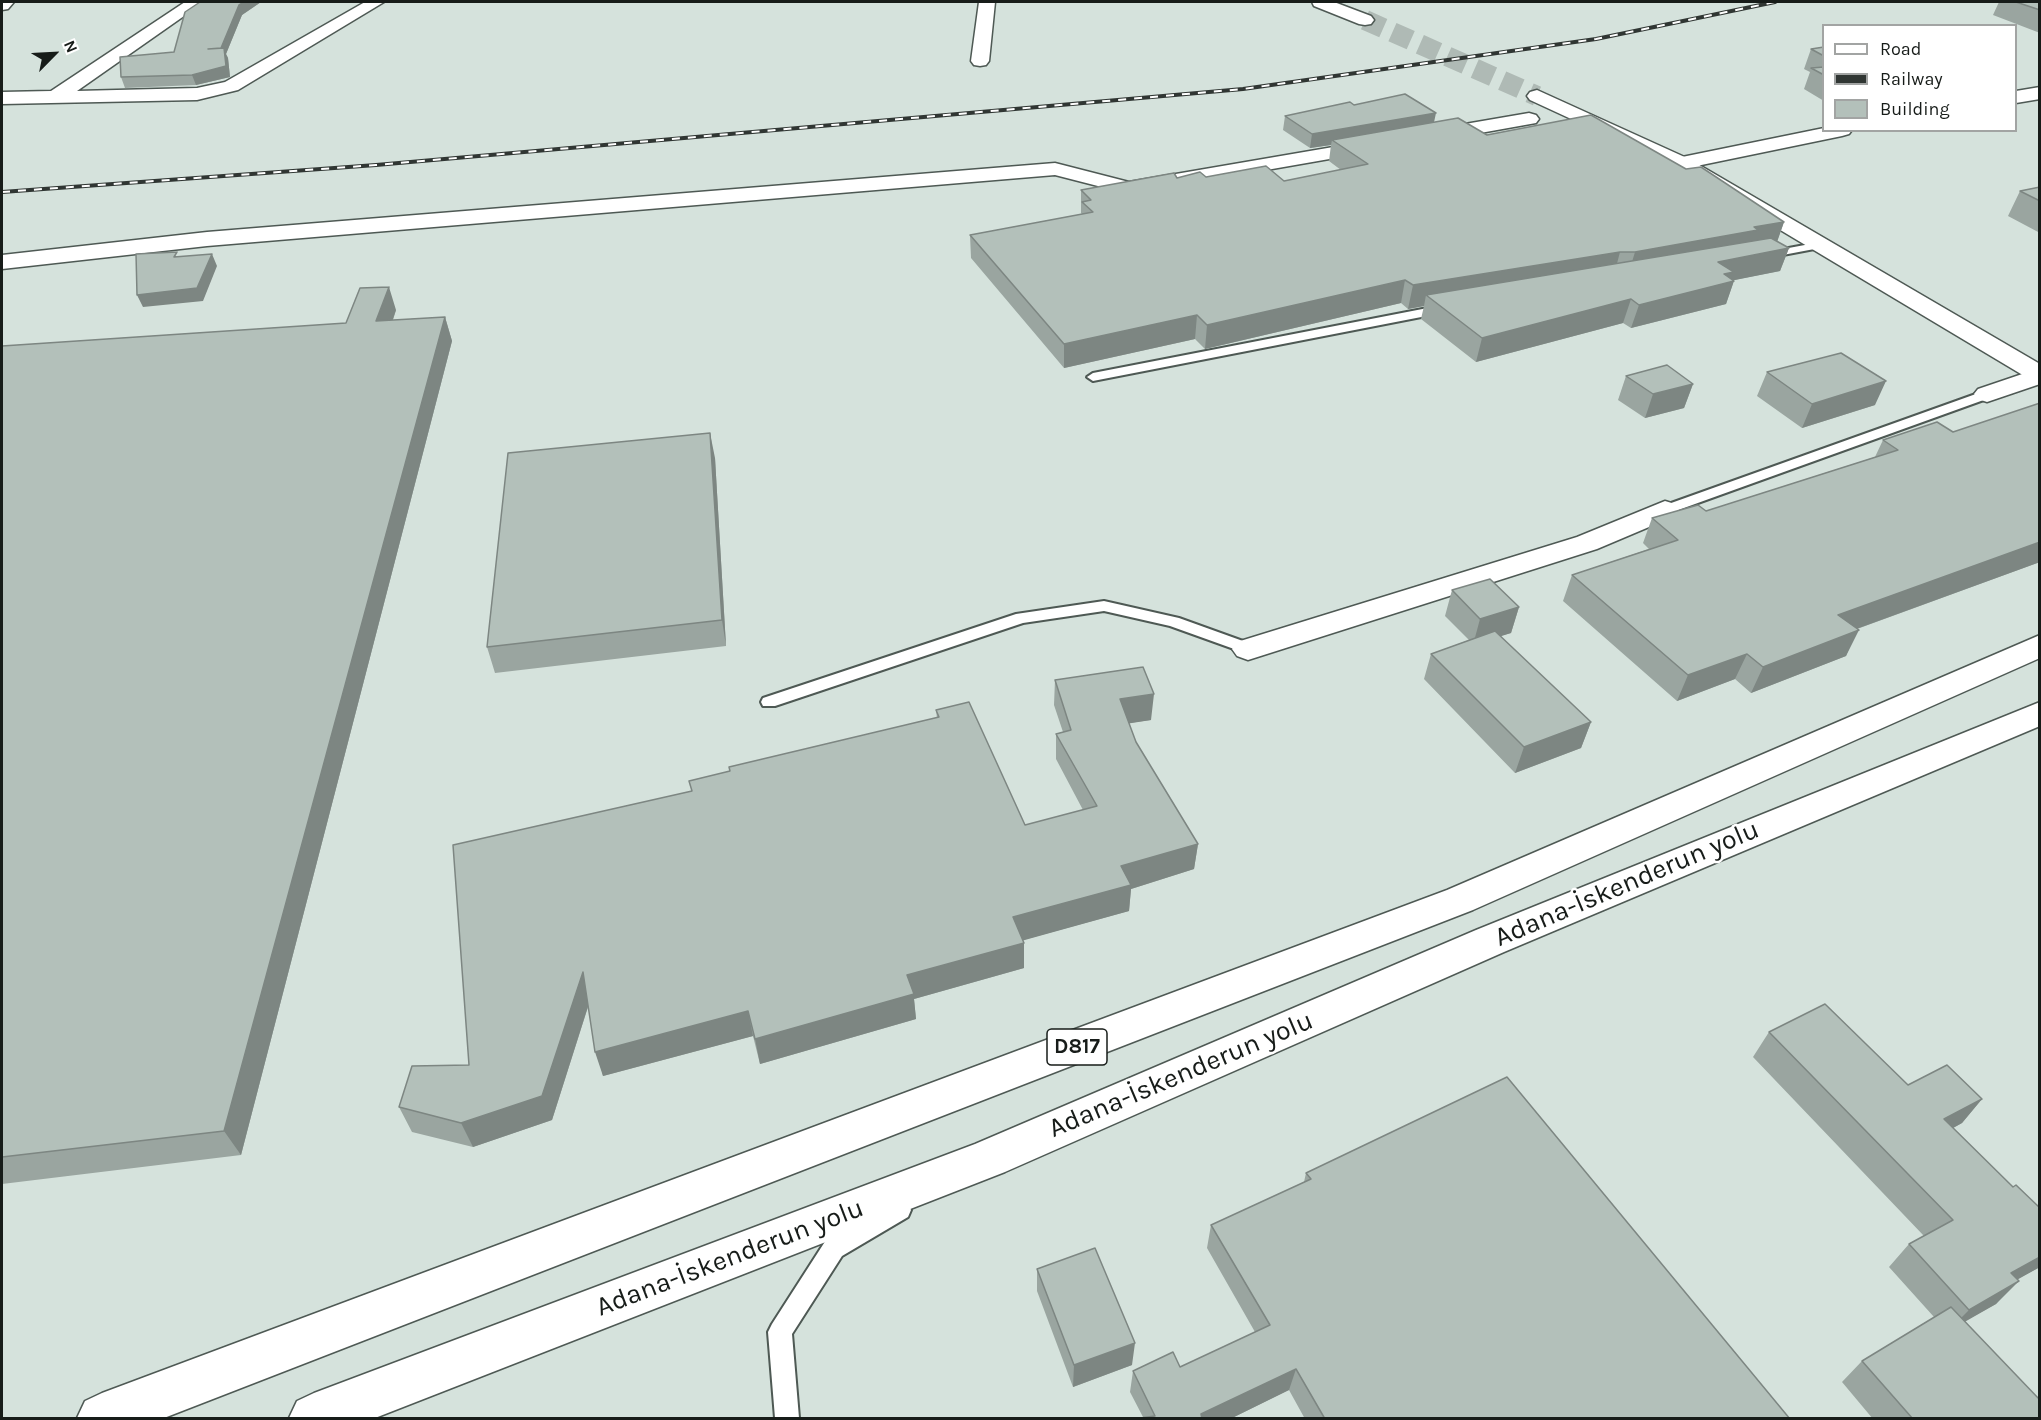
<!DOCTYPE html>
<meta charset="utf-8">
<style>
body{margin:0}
#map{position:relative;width:2041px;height:1420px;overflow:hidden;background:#d5e2dc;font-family:Karla,sans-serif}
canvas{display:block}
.frame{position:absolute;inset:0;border:3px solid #171c19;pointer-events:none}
.legend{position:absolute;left:1822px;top:24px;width:195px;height:108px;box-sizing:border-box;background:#fff;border:2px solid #a2a4a3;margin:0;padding:8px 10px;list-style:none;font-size:18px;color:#171c19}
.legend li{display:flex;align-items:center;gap:12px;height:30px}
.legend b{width:30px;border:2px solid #a2a4a3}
.north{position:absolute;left:24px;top:24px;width:60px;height:60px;-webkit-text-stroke:4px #fff;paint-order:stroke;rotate:66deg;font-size:16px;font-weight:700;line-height:24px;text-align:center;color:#171c19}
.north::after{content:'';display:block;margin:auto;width:21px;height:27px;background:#171c19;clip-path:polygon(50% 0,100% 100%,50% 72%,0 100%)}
</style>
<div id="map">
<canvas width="2041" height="1420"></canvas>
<div class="frame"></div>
<ul class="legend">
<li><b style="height:8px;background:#fff"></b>Road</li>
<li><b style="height:8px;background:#303633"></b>Railway</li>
<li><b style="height:16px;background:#b3c0ba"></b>Building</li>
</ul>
<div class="north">N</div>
</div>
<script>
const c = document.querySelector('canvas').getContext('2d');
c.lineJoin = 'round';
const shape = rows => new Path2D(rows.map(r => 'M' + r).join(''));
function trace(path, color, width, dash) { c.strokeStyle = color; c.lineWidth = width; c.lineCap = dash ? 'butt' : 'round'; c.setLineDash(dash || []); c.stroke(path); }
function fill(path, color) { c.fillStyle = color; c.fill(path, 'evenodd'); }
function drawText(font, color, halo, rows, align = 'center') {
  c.font = font + ' Karla,sans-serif'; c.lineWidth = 5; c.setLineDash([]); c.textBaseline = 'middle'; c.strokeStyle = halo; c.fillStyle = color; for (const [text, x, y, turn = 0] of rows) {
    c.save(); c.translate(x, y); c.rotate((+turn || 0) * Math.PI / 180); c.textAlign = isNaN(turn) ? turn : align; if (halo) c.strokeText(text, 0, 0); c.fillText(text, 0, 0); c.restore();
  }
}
trace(shape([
 [1365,20,1537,96]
]), '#afbab5', 20, [20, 10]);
const service = shape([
 [1821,242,1825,243,1825,247,1767,258,1761,255,1767,252,1821,242],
 [1443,305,1447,306,1447,312,1093,381,1087,377,1093,373,1443,305],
 [1987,390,1993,394,1992,397,1670,513,1665,514,1658,510,1660,507,1987,390],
 [1104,601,1179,618,1254,645,1256,649,1254,653,1248,654,1170,626,1104,611,1023,623,775,706,763,706,761,702,763,698,1016,614,1104,601],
 [900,1200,908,1203,911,1210,908,1217,842,1256,792,1334,799,1418,775,1418,768,1332,772,1324,826,1240,900,1200]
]);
const minor = shape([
 [2,2,14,2,8,9,2,10,2,2],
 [185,2,204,2,77,91,197,88,225,82,365,2,384,2,238,90,197,100,2,104,2,92,51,91,185,2],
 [979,2,995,2,989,61,986,65,980,66,974,65,971,61,979,2],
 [2040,87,2040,99,2016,103,2016,91,2040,87],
 [1529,113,1536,115,1539,119,1536,123,1430,142,1423,140,1420,136,1423,132,1430,130,1529,113],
 [1824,128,1824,130,1852,130,1849,134,1842,136,1682,169,1675,167,1672,163,1675,159,1682,157,1824,128],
 [1374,140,1381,142,1384,146,1381,150,1129,194,1055,175,207,246,2,269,2,255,207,232,1055,163,1129,182,1374,140],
 [2040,368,2040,384,1987,402,1978,399,1974,394,1978,389,2040,368],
 [1665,501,1675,504,1679,510,1675,516,1597,549,1248,660,1237,656,1232,649,1237,642,1577,537,1665,501]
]);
const tertiary = shape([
 [1312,2,1334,2,1371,16,1374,20,1371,24,1365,25,1359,24,1314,6,1312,2],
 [1537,90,1689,159,2040,364,2040,382,2031,380,1675,167,1530,100,1527,96,1530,92,1537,90]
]);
const trunk = shape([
 [2040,635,2040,658,1473,910,164,1418,77,1418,85,1401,102,1393,1447,890,2040,635],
 [2040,702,2040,726,1504,952,1005,1172,375,1418,289,1418,297,1401,314,1393,975,1144,1476,930,2040,702]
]);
trace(service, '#4e5954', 4);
trace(minor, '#4e5954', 3);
trace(tertiary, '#4e5954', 3);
trace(trunk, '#4e5954', 3);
fill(service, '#fff');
fill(minor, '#fff');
fill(tertiary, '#fff');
fill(trunk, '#fff');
const rail = shape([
 [2,192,376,165,1243,89,1596,39,1775,2]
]);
trace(rail, '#303633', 4);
trace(rail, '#fff', 2, [8]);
fill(shape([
 [200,2,261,2,242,15,226,54,228,58,230,77,196,85,125,88,121,77,174,52],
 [1999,2,2040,2,2040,33,1993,15],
 [1824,47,1824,101,1804,89,1810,72,1804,69,1811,49],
 [1354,105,1434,122,1487,135,1686,169,1784,222,1777,241,1789,248,1780,271,1734,280,1726,304,1631,328,1623,323,1476,362,1421,319,1424,306,1408,309,1401,303,1205,349,1195,339,1064,368,971,258,970,235,1082,214,1081,213,1081,190,1177,178,1206,177,1284,181,1341,170,1329,161,1331,145,1310,148,1283,130,1285,116],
 [2040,187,2040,233,2008,216,2020,191],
 [396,310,393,320,445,317,452,341,241,1155,2,1184,2,346,346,323],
 [1767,372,1875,405,1802,428,1757,396],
 [1626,376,1693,384,1684,408,1645,418,1618,400],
 [1937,422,2040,562,1857,629,1846,656,1751,693,1735,679,1677,701,1563,601,1572,575,1649,549,1643,543,1652,518,1706,511,1875,457,1883,440],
 [715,458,726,646,495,673,487,647],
 [1452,590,1519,607,1511,633,1500,636,1591,722,1581,748,1515,773,1424,679,1431,654,1469,640,1445,616],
 [1055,680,1151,720,1129,723,1136,742,1198,844,1194,869,1131,889,1129,911,1023,940,1024,968,914,999,916,1019,760,1064,753,1036,603,1076,588,1007,552,1120,473,1147,412,1132,399,1107,469,1065,692,791,730,771,937,718,936,710,1025,825,1083,810,1056,759,1056,734,1063,732,1054,705],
 [1769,1032,1908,1085,1982,1099,1962,1123,1953,1128,2013,1187,2040,1208,2040,1267,2017,1279,1996,1304,1965,1321,2040,1419,1873,1419,1842,1382,1862,1361,1934,1317,1889,1267,1909,1244,1924,1236,1753,1057],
 [1306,1173,1790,1419,1305,1419,1289,1390,1230,1419,1133,1419,1143,1417,1130,1392,1133,1371,1180,1367,1255,1332,1207,1248,1211,1225,1304,1182],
 [1037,1269,1132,1365,1073,1387,1037,1291]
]), '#9aa5a0');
fill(shape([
 [244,2,261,2,242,15,226,54,228,58,230,77,196,85,192,75,212,60,239,5],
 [1436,113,1433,127,1332,140,1331,145,1310,148,1312,134],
 [1784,222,1776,245,1628,275,1635,252,1754,227],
 [1789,248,1780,271,1730,281,1734,281,1726,304,1631,328,1639,305,1718,262],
 [1620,252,1614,275,1426,295,1424,306,1408,309,1413,285],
 [212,254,217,266,203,301,143,307,137,295],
 [1405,280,1401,303,1205,349,1207,325],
 [389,287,396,310,384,345,376,321],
 [1631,299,1623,323,1476,362,1482,338],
 [1197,315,1195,339,1064,368,1064,344],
 [445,317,452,341,241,1155,224,1131],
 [1886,381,1875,405,1802,428,1812,404],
 [1693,384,1684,408,1645,418,1653,394],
 [710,433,715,458,726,646,722,620],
 [2040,542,2040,562,1826,640,1838,615],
 [1519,607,1511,633,1473,645,1480,619],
 [1859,630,1846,656,1751,693,1763,667],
 [1747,654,1735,679,1677,701,1688,675],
 [1154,694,1151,720,1119,725,1120,699],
 [1591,722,1581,748,1515,773,1524,747],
 [1198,844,1194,869,1131,889,1129,911,1014,943,1013,917,1121,866],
 [1024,943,1024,968,914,999,916,1019,760,1064,755,1039,907,975],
 [583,972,591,997,552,1120,473,1147,461,1123],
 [748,1011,753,1036,603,1076,595,1052],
 [1982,1099,1962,1123,1924,1144,1944,1119],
 [2040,1257,2040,1267,1988,1296,2011,1273],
 [2019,1281,1996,1304,1947,1332,1969,1310],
 [1135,1343,1132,1365,1073,1387,1074,1365],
 [1296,1369,1289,1390,1230,1419,1200,1419,1201,1414]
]), '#7d8682');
const building = shape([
 [200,2,244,2,239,5,221,48,208,49,224,48,226,66,192,75,121,77,120,57,174,52,185,12,200,2],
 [2016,2,2040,2,2040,10,2016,2],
 [1824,47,1824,56,1811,49,1824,47],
 [1824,67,1824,75,1811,68,1824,67],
 [1405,94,1436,113,1312,134,1285,116,1350,102,1354,105,1405,94],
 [1591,115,1686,169,1701,167,1784,222,1754,227,1758,230,1635,252,1620,252,1413,285,1405,280,1207,325,1197,315,1064,344,970,235,1093,212,1082,202,1091,200,1081,190,1174,173,1177,178,1200,172,1206,177,1266,166,1284,181,1368,164,1332,140,1458,118,1487,135,1591,115],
 [2040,187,2040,201,2020,191,2040,187],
 [1771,238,1789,248,1718,262,1734,272,1724,274,1734,281,1639,305,1631,299,1482,338,1426,295,1771,238],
 [177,252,174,257,212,254,197,288,137,295,136,254,177,252],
 [389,287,376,321,445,317,224,1131,2,1157,2,346,346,323,360,288,389,287],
 [1841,353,1886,381,1812,404,1767,372,1841,353],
 [1667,365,1693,384,1653,394,1626,376,1667,365],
 [2040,403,2040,542,1838,615,1859,630,1763,667,1747,654,1688,675,1572,575,1678,540,1652,518,1698,505,1706,511,1898,450,1883,440,1937,422,1953,432,2040,403],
 [710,433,722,620,487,647,508,453,710,433],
 [1490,579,1519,607,1480,619,1452,590,1490,579],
 [1495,631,1591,722,1524,747,1431,654,1495,631],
 [1143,667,1154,694,1120,699,1136,742,1198,844,1121,866,1131,885,1013,917,1024,943,907,975,914,994,755,1039,748,1011,595,1052,583,972,542,1096,461,1123,399,1107,412,1066,469,1065,453,845,692,791,689,781,730,771,729,767,939,717,936,710,969,702,1025,825,1097,806,1056,734,1071,730,1055,680,1143,667],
 [1825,1004,1908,1085,1947,1065,1982,1099,1944,1119,2013,1187,2016,1185,2040,1208,2040,1257,2011,1273,2019,1281,1969,1310,1909,1244,1953,1220,1769,1032,1825,1004],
 [1507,1077,1790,1419,1325,1419,1296,1369,1201,1414,1202,1419,1133,1419,1155,1416,1133,1371,1173,1352,1180,1367,1270,1325,1211,1225,1311,1179,1306,1173,1507,1077],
 [1095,1248,1135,1343,1074,1365,1037,1269,1095,1248],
 [1951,1307,2040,1400,2040,1419,1913,1419,1862,1361,1951,1307]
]);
fill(building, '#b3c0ba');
trace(building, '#7d8682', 1.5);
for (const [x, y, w] of [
 [1077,1047,60]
]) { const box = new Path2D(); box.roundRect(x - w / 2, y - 18, w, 36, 4.5); c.fillStyle = '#fff'; c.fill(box); trace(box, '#171c19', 1.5); }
drawText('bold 21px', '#171c19', null, [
 ["D817",1077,1047]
]);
drawText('27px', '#171c19', '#fff', [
 ["Adana-İskenderun yolu",1627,884,-23],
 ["Adana-İskenderun yolu",1181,1075,-23],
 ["Adana-İskenderun yolu",730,1258,-21]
]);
</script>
